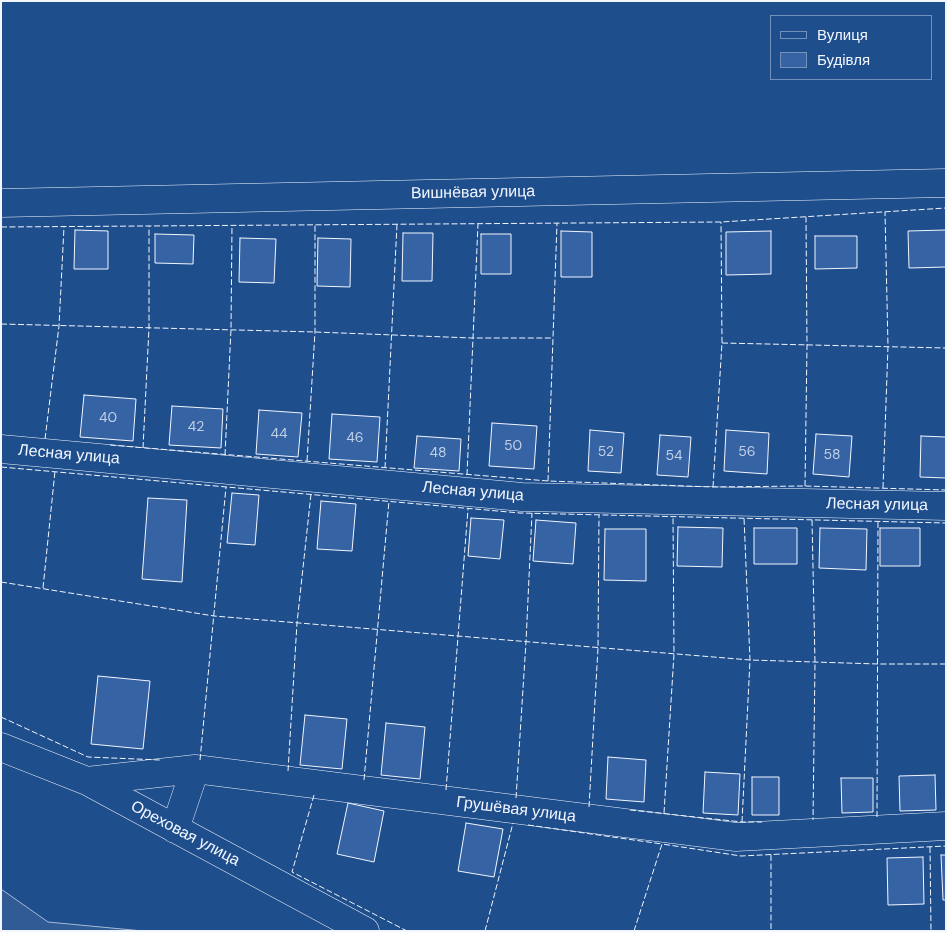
<!DOCTYPE html>
<meta charset="utf-8">
<style>
body{margin:0}
#map{position:relative;width:947px;height:932px;overflow:hidden;background:#1f4e8c;font-family:"DM Sans",sans-serif}
canvas{display:block}
.frame{position:absolute;inset:0;border:2px solid #f2f6ff;pointer-events:none}
.legend{position:absolute;left:770px;top:15px;width:162px;height:65px;box-sizing:border-box;background:#1f4e8c;border:1px solid #7391ba;margin:0;padding:6px 9px;list-style:none;font-size:15px;color:#f2f6ff}
.legend li{display:flex;align-items:center;gap:10px;height:25px}
.legend b{width:25px;border:1px solid #7391ba}
</style>
<div id="map">
<canvas width="947" height="932"></canvas>
<div class="frame"></div>
<ul class="legend">
<li><b style="height:6px;background:#1f4e8c"></b>Вулиця</li>
<li><b style="height:14px;background:#3563a3"></b>Будівля</li>
</ul>
</div>
<script>
const c = document.querySelector('canvas').getContext('2d');
c.lineJoin = 'round';
function fill(path, color) { c.fillStyle = color; c.fill(path, 'evenodd'); }
const shape = rows => new Path2D(rows.map(r => 'M' + r).join(''));
function trace(path, color, width, dash) { c.strokeStyle = color; c.lineWidth = width; c.lineCap = dash ? 'butt' : 'round'; c.setLineDash(dash || []); c.stroke(path); }
function drawText(font, color, halo, rows, align = 'center') {
  c.font = font + ' "DM Sans",sans-serif'; c.lineWidth = 4; c.setLineDash([]); c.textBaseline = 'middle'; c.strokeStyle = halo; c.fillStyle = color; for (const [text, x, y, turn = 0] of rows) {
    c.save(); c.translate(x, y); c.rotate((+turn || 0) * Math.PI / 180); c.textAlign = isNaN(turn) ? turn : align; if (halo) c.strokeText(text, 0, 0); c.fillText(text, 0, 0); c.restore();
  }
}
const built = shape([
 [1,889,48,922,143,931,1,931,1,889]
]);
fill(built, '#305b95');
trace(built, '#a8bbd7', 1);
const building = shape([
 [75,230,108,231,108,269,74,269,75,230],
 [946,230,946,267,909,268,908,231,946,230],
 [561,231,592,232,592,277,561,277,561,231],
 [771,231,771,274,726,275,726,232,771,231],
 [403,233,433,233,432,281,402,281,403,233],
 [155,234,194,235,193,264,155,263,155,234],
 [481,234,511,234,511,274,481,274,481,234],
 [815,236,857,236,857,268,815,269,815,236],
 [240,238,276,239,274,283,239,282,240,238],
 [318,238,351,239,350,287,317,286,318,238],
 [84,395,136,399,133,441,80,437,84,395],
 [172,406,223,409,221,448,169,445,172,406],
 [259,410,302,413,298,457,256,454,259,410],
 [332,414,380,417,377,462,329,459,332,414],
 [492,423,537,426,534,469,489,466,492,423],
 [590,430,624,433,621,473,588,471,590,430],
 [726,430,769,433,767,474,724,471,726,430],
 [816,434,852,436,849,477,813,474,816,434],
 [660,435,691,437,688,477,657,475,660,435],
 [417,436,461,439,459,471,414,468,417,436],
 [921,436,946,437,946,478,920,477,921,436],
 [232,493,259,495,255,545,227,543,232,493],
 [148,498,187,500,182,582,142,579,148,498],
 [321,501,356,504,352,551,317,549,321,501],
 [471,518,504,520,500,559,468,556,471,518],
 [536,520,576,523,573,564,533,561,536,520],
 [678,527,723,528,722,567,677,566,678,527],
 [754,528,797,528,797,564,754,564,754,528],
 [820,528,867,529,866,570,819,568,820,528],
 [880,528,920,528,920,566,880,566,880,528],
 [605,529,646,529,646,581,604,580,605,529],
 [98,676,150,681,143,749,91,744,98,676],
 [305,715,347,719,342,769,300,765,305,715],
 [386,723,425,727,420,779,381,775,386,723],
 [608,757,646,760,644,802,606,799,608,757],
 [705,772,740,774,738,815,703,813,705,772],
 [935,775,936,810,900,811,899,776,935,775],
 [752,777,779,777,779,815,752,815,752,777],
 [841,778,873,778,873,812,842,813,841,778],
 [348,803,384,811,374,862,337,854,348,803],
 [466,823,503,829,494,877,458,871,466,823],
 [941,855,946,855,946,900,943,900,941,855],
 [923,857,924,904,888,905,887,858,923,857]
]);
fill(building, '#3563a3');
trace(building, '#f2f6ff', 1);
const minor = shape([
 [1,203,946,183],
 [1,449,522,497,946,506],
 [1,747,87,781,365,931],
 [87,781,195,769,736,837,946,826],
 [175,829,195,769]
]);
trace(minor, '#f2f6ff', 29);
trace(minor, '#1f4e8c', 28);
trace(shape([
 [1,227,721,222,946,208],
 [1,324,315,332,472,338,553,338],
 [722,343,946,348],
 [45,439,59,326,64,227],
 [110,445,548,481,713,487,805,486,946,490],
 [143,448,149,328,149,226],
 [225,455,231,329,232,226],
 [307,461,315,332,315,225],
 [1,467,520,513,946,523],
 [385,468,397,224],
 [467,475,478,224],
 [548,481,557,223],
 [805,486,807,346,806,217],
 [713,487,722,343,721,222],
 [883,488,888,346,885,212],
 [812,520,815,662,813,820],
 [1,582,214,616,750,660,878,664,946,664],
 [43,588,55,471],
 [1,717,88,757,160,760],
 [200,760,226,487],
 [288,771,297,623,311,494],
 [364,780,389,501],
 [446,790,468,509],
 [314,795,292,872,407,931],
 [516,798,526,642,532,513],
 [589,807,598,648,599,515],
 [630,810,742,822,762,822],
 [664,813,674,654,673,517],
 [877,817,878,521],
 [742,822,750,660,744,518],
 [528,825,662,844],
 [930,847,931,931],
 [771,855,771,931],
 [485,931,513,823],
 [634,931,662,844,741,856,946,846]
]), '#f2f6ff', 1, [6, 2.5]);
drawText('14px', '#c3d1e8', null, [
 ["40",108,418],
 ["42",196,427],
 ["44",279,434],
 ["46",355,438],
 ["50",513,446],
 ["52",606,452],
 ["56",747,452],
 ["48",438,453],
 ["58",832,455],
 ["54",674,456]
]);
drawText('16px', '#f2f6ff', '#1f4e8c', [
 ["Вишнёвая улица",473,193,-1],
 ["Лесная улица",69,455,5],
 ["Лесная улица",473,492,5],
 ["Лесная улица",877,505,1],
 ["Грушёвая улица",516,810,7],
 ["Ореховая улица",185,834,28]
]);
</script>
